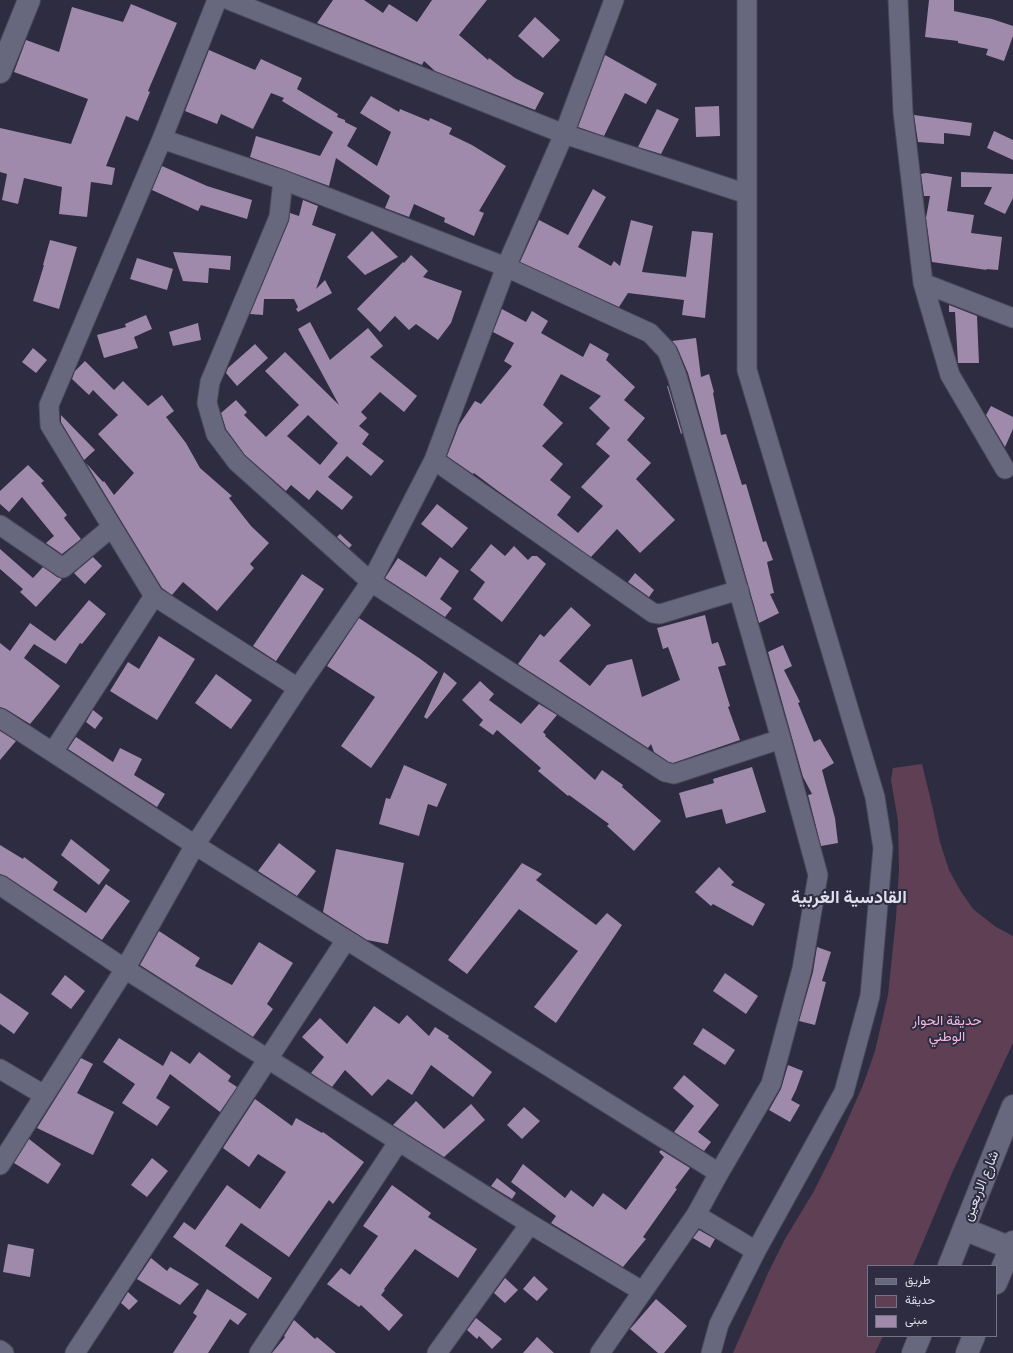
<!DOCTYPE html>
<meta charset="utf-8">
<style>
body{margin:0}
#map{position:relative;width:1013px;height:1353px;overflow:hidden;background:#2d2c40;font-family:"PT Sans Narrow",Vazirmatn,sans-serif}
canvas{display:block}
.legend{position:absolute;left:867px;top:1265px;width:130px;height:72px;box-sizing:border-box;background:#2d2c40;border:1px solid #747485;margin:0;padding:5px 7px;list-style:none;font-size:12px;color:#dfdfec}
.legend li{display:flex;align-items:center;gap:8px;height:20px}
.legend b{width:20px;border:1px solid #747485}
</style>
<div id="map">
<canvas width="1013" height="1353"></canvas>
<ul class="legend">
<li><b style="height:5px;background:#67677e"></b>طريق</li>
<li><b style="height:11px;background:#5f3f54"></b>حديقة</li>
<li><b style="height:11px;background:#9f8aac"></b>مبنى</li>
</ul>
</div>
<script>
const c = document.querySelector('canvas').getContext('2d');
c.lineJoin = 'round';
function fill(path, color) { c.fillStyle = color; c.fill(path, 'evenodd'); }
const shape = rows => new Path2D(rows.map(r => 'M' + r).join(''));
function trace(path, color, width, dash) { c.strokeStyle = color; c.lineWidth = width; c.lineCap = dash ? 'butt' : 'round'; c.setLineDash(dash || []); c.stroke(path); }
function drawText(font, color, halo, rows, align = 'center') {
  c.font = font + ' "PT Sans Narrow",Vazirmatn,sans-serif'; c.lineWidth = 4; c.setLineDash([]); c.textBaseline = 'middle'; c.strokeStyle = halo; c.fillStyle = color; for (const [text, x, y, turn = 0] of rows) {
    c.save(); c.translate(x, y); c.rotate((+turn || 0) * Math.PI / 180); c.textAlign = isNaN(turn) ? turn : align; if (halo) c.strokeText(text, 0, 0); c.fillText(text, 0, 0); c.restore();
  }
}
fill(shape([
 [922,764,932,805,940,842,949,870,960,890,973,909,996,927,1013,936,1013,1043,952,1173,913,1266,868,1266,868,1336,883,1336,875,1353,733,1353,768,1273,785,1239,814,1191,833,1153,863,1085,875,1051,888,995,896,918,899,870,898,821,891,780,893,768]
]), '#5f3f54');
fill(shape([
 [333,0,364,0,383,13,389,4,417,22,432,0,487,0,459,35,488,60,489,58,515,78,544,93,535,110,435,71,424,61,422,65,317,23],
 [929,0,954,0,954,11,992,19,1013,26,1013,36,1004,61,986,55,988,49,958,43,958,41,925,37],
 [131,4,177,23,148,91,150,92,138,121,126,116,106,166,115,168,112,185,91,182,87,217,59,214,62,187,24,178,18,204,2,200,7,174,0,172,0,128,71,144,88,99,14,72,26,40,59,52,72,7,123,22],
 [535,17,560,40,543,58,518,36],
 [209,50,255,70,261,59,302,78,297,89,338,114,337,117,345,120,345,122,357,128,347,146,377,166,391,132,360,113,371,96,399,112,400,109,429,121,430,118,452,128,449,134,472,145,506,166,479,211,484,213,474,236,444,222,445,218,414,204,409,217,385,208,390,196,336,158,329,186,250,157,256,136,320,156,333,132,282,101,284,98,271,93,253,129,221,114,217,124,185,111],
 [605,55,657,84,646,104,625,93,604,136,578,127],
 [719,106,720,136,696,137,695,107],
 [657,109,679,119,661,154,638,147],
 [914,115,972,123,970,136,944,133,944,144,918,142],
 [994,131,1013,140,1013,160,987,148],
 [162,166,207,186,252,200,247,219,201,205,198,211,152,190],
 [961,172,1013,174,1013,198,1005,214,984,204,992,187,961,187],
 [926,173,952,177,947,211,974,215,971,233,1002,237,998,270,986,269,987,270,932,262,926,218,930,196,924,196,921,174],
 [593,189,606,197,578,247,611,266,614,261,620,266,631,220,653,226,642,272,686,277,692,231,713,233,705,318,682,315,684,300,628,293,619,307,520,262,539,220,568,235],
 [303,200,318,206,312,225,336,234,316,289,325,280,332,293,298,312,296,309,298,307,294,299,264,299,263,315,250,314,289,221,290,213,299,216],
 [372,231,398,257,365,275,347,257],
 [50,240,77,247,59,309,33,301,44,265,43,265],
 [173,252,231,256,230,270,209,268,208,283,183,281],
 [411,255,428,271,423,277,462,291,451,323,438,340,416,324,409,330,395,316,380,332,357,309,403,262,404,263],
 [137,258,173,269,167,290,130,279],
 [949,305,977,316,979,363,958,363,955,312,949,312],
 [502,309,526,322,532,311,548,321,541,333,583,357,590,343,609,354,606,360,635,387,624,400,645,418,627,440,651,463,636,479,675,520,640,553,617,529,591,557,498,491,474,473,473,474,447,456,459,425,475,401,481,404,512,366,504,361,514,343,493,332],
 [561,374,601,396,589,408,610,428,596,444,610,456,581,487,603,506,578,533,557,515,571,497,550,480,563,464,542,446,563,423,543,405],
 [146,315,152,329,134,337,138,348,104,358,97,335,126,327,125,324],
 [310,322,330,360,368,328,383,346,370,357,417,396,404,412,380,392,361,412,367,418,359,426,369,434,362,444,384,461,371,476,347,456,328,477,353,497,342,510,317,490,309,500,291,485,286,491,245,455,226,429,221,413,236,400,247,412,244,415,266,437,299,405,265,371,285,352,339,405,298,329],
 [308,415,338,443,320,465,287,436],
 [198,323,201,340,173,346,169,332],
 [696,338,701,377,709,374,714,392,713,393,721,435,726,434,742,485,746,484,763,542,766,541,773,560,767,562,774,593,770,594,779,613,759,623,688,373,677,347,672,341],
 [255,344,268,358,237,386,226,373,228,368],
 [33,348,47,360,36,373,22,362],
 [85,361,114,390,123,381,148,406,162,395,174,411,166,417,186,443,200,468,232,496,229,498,251,526,269,543,250,564,254,568,217,611,183,582,172,595,162,588,86,463,103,482,104,481,114,495,134,473,98,434,118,415,93,390,89,395,72,379,75,371],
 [667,386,668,386,682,433,681,434],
 [991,406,1013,417,1013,429,1005,447,986,415],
 [61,415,95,450,84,460,61,422],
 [28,465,44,481,41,483,67,515,64,518,81,539,62,554,46,543,54,536,22,497,9,512,0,504,0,491],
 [437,504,468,528,452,548,421,524],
 [340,534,352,545,349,548,337,537],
 [491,544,505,556,514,546,528,560,532,556,537,556,546,564,502,622,473,599,485,582,470,570],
 [0,549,33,578,43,567,57,577,62,579,36,607,20,592,23,589,0,569],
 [93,557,102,566,85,584,74,573],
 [440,557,459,571,440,599,452,608,445,617,385,578,398,558,426,577],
 [635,573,654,590,649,597,628,582],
 [302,574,324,589,276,661,253,646],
 [89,600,106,614,82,644,80,643,66,664,34,644,24,658,60,686,40,712,30,724,6,709,0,707,0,643,10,651,30,623,55,641],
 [571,607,591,625,559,661,590,686,607,665,632,659,642,697,680,680,668,647,663,649,657,628,705,615,712,644,718,642,726,665,718,667,730,706,728,707,740,740,673,763,669,762,654,752,651,744,648,748,518,664,540,634,544,637],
 [359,618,419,658,438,672,371,768,341,746,375,697,327,666],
 [159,636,195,659,157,720,110,691,128,662,139,669],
 [783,645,792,666,784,670,800,702,798,703,814,742,820,739,834,763,822,770,835,818,838,843,821,846,808,795,812,794,803,777,768,652],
 [444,672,457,683,427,719,424,717],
 [216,674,252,700,231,729,195,703],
 [480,681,494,694,489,700,521,724,539,704,557,715,543,732,546,735,545,736,595,780,602,770,623,785,622,787,661,821,634,851,607,826,609,824,569,795,568,796,538,771,541,768,497,730,493,735,479,725,483,720,462,700],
 [93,710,103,718,95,729,86,722],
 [0,731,16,741,0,760],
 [76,737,113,762,120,748,142,759,134,775,165,794,157,807,68,749],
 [404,765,447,784,437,807,428,804,419,836,379,824,386,798,390,799],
 [752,767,766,812,726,824,722,809,686,818,679,793,714,783,713,779],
 [71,839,110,870,99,885,61,855],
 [279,843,316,871,297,896,258,871],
 [0,845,23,859,24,857,58,882,53,890,86,913,106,884,130,901,102,940,6,876,0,874],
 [336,849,404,863,388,944,367,940,323,912],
 [522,863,542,874,536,880,596,925,607,913,622,925,556,1023,534,1007,578,951,519,909,467,974,448,960],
 [719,867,734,882,731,885,765,904,753,926,713,904,711,906,695,892],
 [159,931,200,958,195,966,232,985,259,942,293,963,267,1004,273,1009,253,1037,140,965],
 [817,947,831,952,822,981,826,982,815,1025,799,1021,813,972],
 [725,973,758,996,746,1014,713,991],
 [65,975,85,991,71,1009,51,994],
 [0,993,29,1013,14,1034,0,1024],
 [374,1006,399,1024,407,1015,429,1036,435,1027,449,1036,448,1038,492,1072,473,1097,431,1065,412,1095,388,1079,372,1096,345,1070,332,1087,311,1073,324,1057,302,1037,320,1018,347,1044],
 [703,1028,735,1050,725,1065,693,1044],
 [119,1038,163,1066,171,1051,190,1064,199,1052,231,1076,228,1081,237,1087,220,1112,170,1074,156,1098,170,1107,157,1126,122,1103,135,1084,103,1062],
 [81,1058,93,1064,77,1093,114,1112,93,1155,37,1128],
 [788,1065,803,1071,796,1090,791,1100,800,1105,790,1122,769,1110,781,1089],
 [684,1075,719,1105,698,1132,711,1142,704,1151,674,1132,694,1106,673,1088],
 [255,1099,292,1126,296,1118,322,1133,323,1132,364,1162,333,1204,329,1200,289,1257,241,1223,225,1246,272,1278,258,1299,173,1237,184,1222,195,1230,227,1185,260,1209,286,1172,258,1154,249,1167,223,1148],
 [416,1101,444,1129,471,1104,485,1120,444,1157,393,1125],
 [524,1107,540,1121,522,1139,507,1125],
 [29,1139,61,1164,48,1184,14,1163],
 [661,1150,690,1168,675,1188,677,1189,643,1237,646,1239,623,1267,551,1223,556,1216,511,1182,523,1164,565,1198,571,1190,593,1207,603,1193,626,1210,664,1157,659,1152],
 [152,1158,168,1171,147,1197,131,1185],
 [497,1178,516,1193,512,1199,491,1186],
 [392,1185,431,1213,428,1217,477,1249,458,1278,415,1249,384,1289,385,1290,381,1295,403,1315,389,1331,361,1305,359,1307,327,1284,341,1268,350,1275,378,1236,363,1226],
 [699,1230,715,1239,710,1248,693,1238],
 [8,1244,34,1249,30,1277,3,1272],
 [151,1258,167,1271,170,1267,199,1284,180,1305,137,1279],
 [534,1276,548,1289,537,1301,523,1289],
 [505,1278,518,1290,505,1303,494,1293],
 [207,1289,247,1314,238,1325,230,1319,208,1353,173,1353,197,1316,193,1313],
 [128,1292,138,1301,129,1310,121,1303],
 [656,1299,687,1326,664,1353,658,1353,630,1329],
 [476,1318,502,1339,492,1349,479,1336,477,1339,467,1330],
 [294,1320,315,1339,317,1337,336,1353,272,1353,285,1337,284,1336],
 [537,1337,554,1353,523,1353]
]), '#9f8aac');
const street = shape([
 [217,0,162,139,49,405,50,425,154,596,298,688],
 [229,0,564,134,747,194],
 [898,0,903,112,923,283,950,375,1005,469],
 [162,139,283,180,506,267,650,333,667,351,677,376,781,739,818,875,802,969,771,1084,719,1173,696,1215,600,1353],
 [283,180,279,217,210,382,207,403,216,434,237,462,371,582,665,772,674,774,781,739],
 [923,283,1013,318],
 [434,460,653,613,660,614,739,590],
 [0,525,63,568,112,527],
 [0,718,195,845,719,1173],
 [53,752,154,596],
 [0,885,125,969,530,1224,642,1291],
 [0,1069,44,1095],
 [0,1165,125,969,195,845,298,688,371,582,434,460,506,267,564,134,614,0],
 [696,1215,756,1251],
 [0,1350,4,1353],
 [75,1353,346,940],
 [259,1353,399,1141],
 [437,1353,530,1224],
 [711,1353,719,1324,756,1251,844,1092,870,996,883,848,875,797,747,370,747,0]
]);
const secondary = shape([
 [0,72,29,0],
 [964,1229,1011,1248],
 [949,1266,1013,1106],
 [996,1283,1013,1242],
 [913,1353,920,1336],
 [967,1353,974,1336]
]);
trace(street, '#4a4959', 21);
trace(secondary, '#4a4959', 24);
trace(street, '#67677e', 19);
trace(secondary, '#67677e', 22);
drawText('14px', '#f3b8de', '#2d2c40', [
 ["حديقة الحوار",947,1021],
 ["الوطني",947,1037]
]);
drawText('14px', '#dfdfec', '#2d2c40', [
 ["شارع الاربعين",981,1186,-68]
]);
drawText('bold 18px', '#dfdfec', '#2d2c40', [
 ["القادسية الغربية",849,898]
]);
</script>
